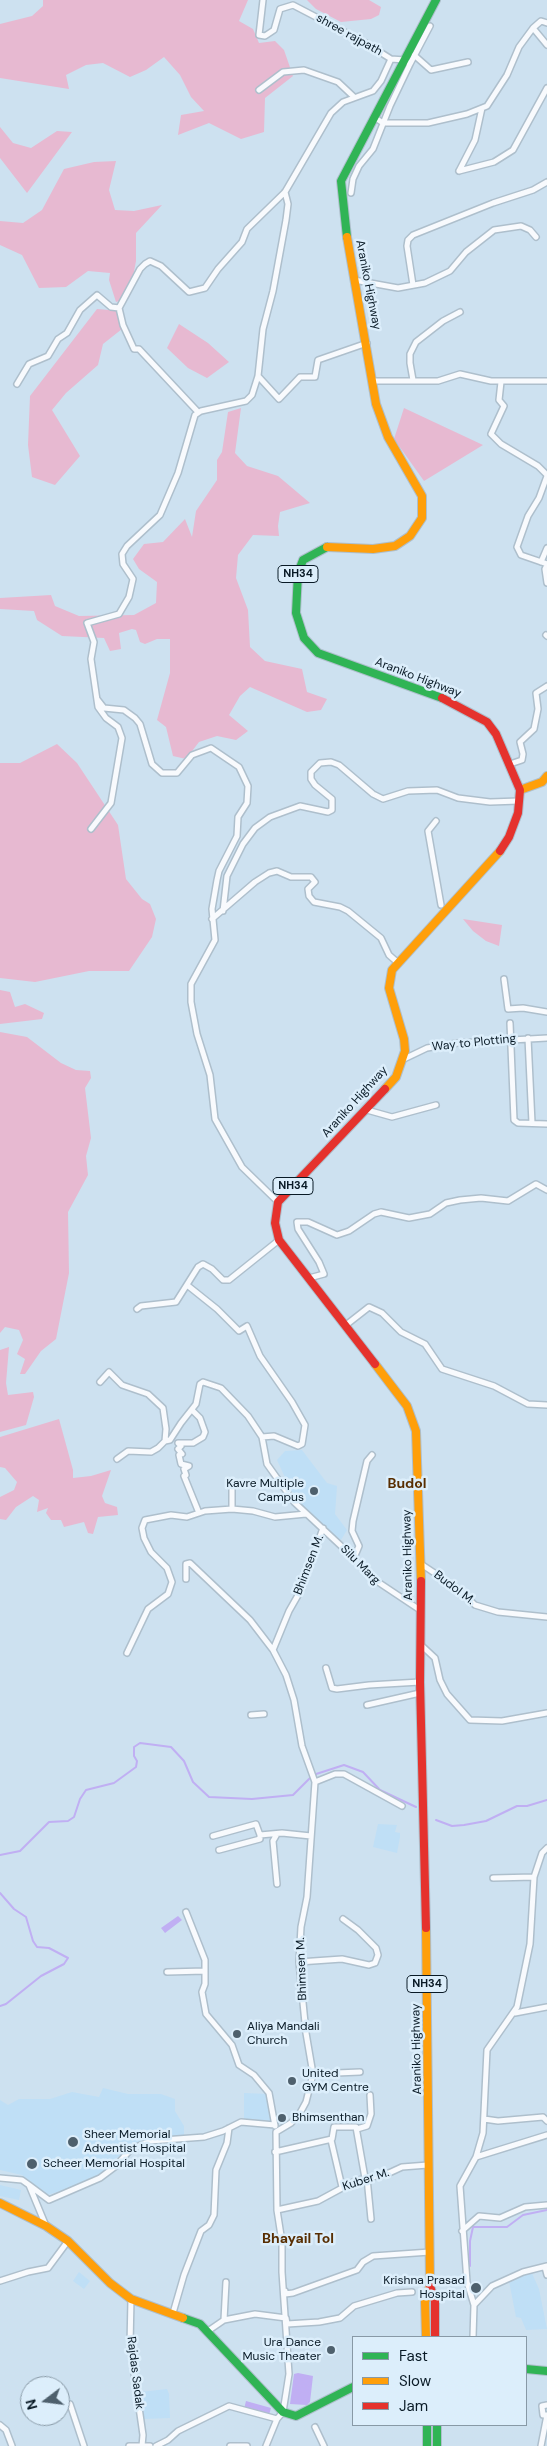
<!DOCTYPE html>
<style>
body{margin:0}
#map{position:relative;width:547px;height:2446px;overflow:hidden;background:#cde1f0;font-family:"DM Sans",sans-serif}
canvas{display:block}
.legend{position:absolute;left:352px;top:2336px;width:175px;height:90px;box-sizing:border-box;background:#dceefb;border:1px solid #8899a6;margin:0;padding:6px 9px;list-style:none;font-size:15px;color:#091a26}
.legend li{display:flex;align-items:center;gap:10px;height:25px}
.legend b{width:25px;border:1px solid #8899a6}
.north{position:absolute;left:20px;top:2376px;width:50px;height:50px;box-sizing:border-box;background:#dceefb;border:1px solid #8899a6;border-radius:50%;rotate:255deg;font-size:14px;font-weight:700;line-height:20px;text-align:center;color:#091a26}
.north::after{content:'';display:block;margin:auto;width:18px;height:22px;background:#4e606d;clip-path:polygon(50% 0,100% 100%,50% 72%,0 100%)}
</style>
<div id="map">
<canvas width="547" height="2446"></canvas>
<ul class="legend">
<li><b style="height:6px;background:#30b455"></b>Fast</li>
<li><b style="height:6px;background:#ff9f0a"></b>Slow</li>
<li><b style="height:6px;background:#e5322d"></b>Jam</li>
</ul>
<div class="north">N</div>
</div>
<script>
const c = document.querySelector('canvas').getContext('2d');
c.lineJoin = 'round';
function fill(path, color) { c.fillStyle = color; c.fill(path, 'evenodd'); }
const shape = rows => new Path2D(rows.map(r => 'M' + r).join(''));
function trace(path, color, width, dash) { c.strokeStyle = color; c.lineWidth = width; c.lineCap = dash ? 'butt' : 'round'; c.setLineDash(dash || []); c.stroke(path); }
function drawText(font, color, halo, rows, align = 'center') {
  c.font = font + ' "DM Sans",sans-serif'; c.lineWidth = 5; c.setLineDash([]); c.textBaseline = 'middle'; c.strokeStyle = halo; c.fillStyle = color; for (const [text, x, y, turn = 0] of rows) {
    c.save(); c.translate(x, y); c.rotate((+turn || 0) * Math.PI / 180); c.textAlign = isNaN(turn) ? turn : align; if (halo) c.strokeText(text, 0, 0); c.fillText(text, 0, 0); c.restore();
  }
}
fill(shape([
 [302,1450,327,1483,337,1486,335,1514,347,1530,341,1540,318,1522,294,1497,277,1460,285,1451],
 [378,1824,397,1825,395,1832,400,1833,400,1837,397,1853,373,1847],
 [103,2088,128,2094,161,2094,175,2099,175,2111,184,2126,184,2138,132,2145,111,2163,99,2183,85,2184,47,2195,22,2175,0,2170,0,2100,8,2105,19,2099,50,2099,72,2092,99,2097],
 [244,2093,268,2094,273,2121,244,2121],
 [0,2185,21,2190,19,2200,0,2196],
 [531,2271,539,2289,547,2329,526,2330,521,2318,516,2317,509,2281],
 [79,2272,90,2281,84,2289,73,2281],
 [167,2389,169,2394,170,2418,143,2419,140,2392]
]), '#bfdff6');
fill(shape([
 [43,0,248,0,239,21,253,29,259,43,275,41,284,50,293,76,265,98,264,132,241,139,209,123,178,135,181,115,204,111,191,97,180,75,164,57,146,70,130,77,103,63,86,65,66,75,69,89,0,78,0,24,32,16,43,6],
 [307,0,369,0,381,7,379,15,371,19,341,22,316,9],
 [0,127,13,143,31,148,57,131,72,132,27,193,0,158],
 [116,161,109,190,115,210,134,211,162,205,136,233,136,261,129,298,116,302,109,280,110,273,88,271,66,287,39,288,22,255,0,245,0,221,23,223,42,210,64,169,94,162],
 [97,309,122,311,122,329,103,344,98,365,66,393,52,410,80,456,55,485,32,477,28,445,30,396],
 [179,324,208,343,229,362,207,378,188,368,167,348],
 [241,408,235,453,247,466,278,476,310,503,280,512,278,526,279,536,253,535,238,555,236,578,248,610,250,647,265,661,302,669,307,692,327,699,321,710,307,712,250,687,240,696,229,715,248,731,236,740,217,736,199,742,186,759,173,756,166,727,157,720,170,673,170,639,157,639,145,644,140,642,136,630,132,629,119,633,121,649,110,651,104,638,62,636,37,620,34,611,0,609,0,598,51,595,55,606,79,616,134,615,156,603,157,582,139,569,133,559,144,544,163,542,185,519,192,537,196,511,217,480,217,460,222,452,228,412],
 [404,408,483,445,424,481,394,439],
 [57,744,77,763,118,825,126,879,142,899,150,904,156,919,152,937,129,971,89,971,35,982,0,978,0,763,20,763],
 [463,919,502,925,499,946,486,941,473,931],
 [0,990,10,992,15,1007,25,1004,44,1013,42,1019,0,1024],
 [0,1032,27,1037,61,1063,76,1070,90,1071,91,1078,85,1088,91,1138,86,1156,88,1175,68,1212,69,1273,56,1339,41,1351,25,1374,20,1374,25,1359,17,1354,23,1340,19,1330,5,1327,0,1333],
 [9,1347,6,1383,8,1395,33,1392,34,1397,26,1425,0,1432,0,1350],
 [59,1419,73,1470,73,1478,91,1476,111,1470,102,1496,105,1503,117,1507,118,1515,98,1517,93,1534,88,1533,84,1522,64,1527,61,1520,51,1520,46,1513,48,1508,37,1512,39,1500,33,1496,16,1507,6,1520,0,1519,0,1497,14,1490,17,1482,5,1468,0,1467,0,1437]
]), '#e7b9d1');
fill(shape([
 [178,1916,182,1920,165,1933,161,1928],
 [298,2373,313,2376,310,2402,307,2405,290,2404,294,2374],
 [246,2401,271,2408,269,2415,244,2409]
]), '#c0aff3');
trace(shape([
 [436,1820,452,1826,464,1825,486,1821,517,1806,527,1806,547,1800],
 [0,1855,20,1851,49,1822,68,1821,74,1817,80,1799,86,1790,114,1783,136,1767,137,1761,134,1756,134,1747,140,1743,171,1747,184,1761,193,1782,209,1797,252,1799,293,1795,313,1775,344,1765,363,1772,380,1790,416,1807],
 [0,1893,14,1909,26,1917,33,1941,37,1947,49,1948,68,1958,64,1964,41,1976,6,2004,0,2006],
 [470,2266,470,2241,473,2227,507,2227,523,2215,547,2210]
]), '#c0aff3', 2);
const street = shape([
 [263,0,259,35,265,36,274,30,280,9,293,5,364,42,391,59,405,60,410,64,390,106,373,149,359,166,353,179,351,193],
 [533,28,541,21,547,23],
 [414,55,431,70,468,62],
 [410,64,430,26],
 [259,90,283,72,304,70,338,82,354,97],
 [374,117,383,123,428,123,467,114,487,106,507,75,519,47,533,28,547,45],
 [459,171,494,162,513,150,547,88],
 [459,171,475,140,482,108],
 [354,280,398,288,425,283,450,271,466,252,494,230,521,226,530,230,536,237],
 [413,285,407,246,408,240,413,235,493,203,533,190,547,182],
 [119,308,123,325,134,349,139,349,198,412],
 [258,376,279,399,300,377,315,377,318,360,367,343],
 [413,380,410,363,410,354,416,342,443,321,460,312],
 [373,381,438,381,460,374,491,381,547,381],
 [501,382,499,400,504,406,491,434,501,444,538,466,547,475],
 [17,384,29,364,48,356,58,339,67,333,80,310,97,295,111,307,119,308,140,269,145,264,150,261,161,266,189,292,205,288,218,269,242,242,247,229,285,192,331,113,343,102,373,91,381,81,391,59],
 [547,476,539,498,528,516,517,547,521,555,547,564],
 [541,562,547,548],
 [547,565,545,569,547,583],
 [546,635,547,636],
 [97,699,104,708,124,710,135,718,140,724,152,764,162,773,177,773,192,755,211,748,239,767,248,786,247,803,238,817,237,836,219,871,217,880,212,909,215,940,191,984,191,1002,197,1034,210,1075,215,1119,242,1167,278,1202],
 [510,764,522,760,523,754,520,742,534,729,538,709,536,693,547,686],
 [436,821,428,831,441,905],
 [91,829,111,803,122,738,118,727,106,718,98,707,91,659,94,642,87,623,119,614,129,597,133,579,123,564,122,554,127,546,160,515,178,473,195,415,201,411,246,401,252,395,258,376,263,329,273,291,286,220,288,204,285,192],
 [223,911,227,876,243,844,255,828,270,817,300,806,328,812,332,810,332,799,315,785,311,779,311,772,320,763,331,762,339,765,373,794,383,799,408,791,437,790,458,798,490,802,519,801],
 [212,919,255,882,269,873,277,871,291,877,311,877,315,882,308,889,309,896,314,902,340,907,348,911,381,938,389,955,397,962],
 [504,979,508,1009,523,1008,547,1012],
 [510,1023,514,1120,518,1123,547,1124],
 [528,1038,532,1123],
 [404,1059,427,1048,458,1043,547,1038],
 [367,1110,392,1117,436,1105],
 [309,1278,324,1274,319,1262,298,1229,297,1222,308,1222,337,1235,349,1231,374,1214,381,1212,409,1218,430,1214,446,1203,460,1200,481,1198,508,1201,536,1184,547,1190],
 [187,1285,217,1309,239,1331,247,1326,260,1356,292,1402,305,1425,302,1444,298,1446,274,1436,262,1437],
 [137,1309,141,1306,176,1302,198,1267,203,1264,212,1269,223,1280,229,1280,279,1240],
 [346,1325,369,1307,382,1313,401,1332,425,1344,442,1369,494,1386,528,1404,547,1405],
 [100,1382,109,1372,122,1385,148,1394,163,1408,166,1429,165,1441,158,1448,151,1452,128,1451,117,1459],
 [192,1410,200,1418,205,1432,203,1437,193,1443,178,1443,181,1446,178,1449,182,1454,179,1455,181,1464,189,1466,184,1469,186,1475,184,1476,199,1513],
 [165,1441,170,1440,181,1423,196,1404,200,1384,203,1382,221,1388,248,1416,262,1437,267,1464,294,1502,354,1558,372,1578,420,1610],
 [232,1486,232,1509],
 [354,1558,359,1546,352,1531,353,1521,367,1461,372,1455],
 [421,1564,454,1586,475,1605,498,1612,547,1617],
 [186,1579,186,1564,190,1563,250,1620,273,1650],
 [421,1645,435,1658,440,1680,447,1694,470,1720,502,1721,547,1713],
 [127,1653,148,1609,168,1594,172,1582,167,1568,151,1552,144,1538,142,1528,145,1520,171,1515,187,1517,205,1511,232,1509,253,1511,275,1517,306,1514],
 [326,1668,332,1688,337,1689,369,1685,420,1682],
 [367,1705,420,1693],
 [251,1715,264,1714],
 [315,1782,335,1774,344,1774,402,1806],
 [213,1836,256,1824,260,1835,282,1833,311,1836],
 [219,1850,260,1839,260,1835],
 [493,1878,534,1877],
 [277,1884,273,1841,277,1834],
 [186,1912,205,1960,205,1984,202,1992,206,2014,232,2045,239,2065,254,2075,269,2093,275,2126],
 [299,1962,342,1959,369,1965,375,1963,378,1955,376,1948,358,1930,343,1919],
 [167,1972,205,1971],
 [515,2013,547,2007],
 [313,2074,360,2072],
 [484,2119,498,2121,543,2117,547,2121],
 [357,2129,367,2126,371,2114,370,2095],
 [331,2140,342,2187],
 [275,2152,332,2139,334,2127,356,2127,365,2178],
 [476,2157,547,2135],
 [0,2178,22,2180,29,2185,46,2226],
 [367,2178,371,2219],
 [29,2185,49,2200,100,2178,116,2166,130,2150,150,2141,204,2137,223,2131,241,2122,275,2125],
 [277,2210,318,2201,355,2181,389,2173,402,2167,428,2165],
 [462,2231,479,2216,500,2218,525,2207,547,2205],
 [545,2267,547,2275],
 [0,2281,28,2272,48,2268,68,2241],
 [285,2291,285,2294,293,2293,357,2270,363,2262,373,2256,430,2252],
 [131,2299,130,2345,143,2435,142,2446],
 [474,2305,467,2282,460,2186,476,2157,483,2133,487,2050,517,2007,530,1944,534,1877,542,1853,547,1848],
 [173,2313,184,2275,201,2231,209,2225,214,2215,216,2170,227,2143,229,2128],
 [224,2320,226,2282],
 [208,2331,224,2320,255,2314,286,2318,287,2324,319,2322,340,2318,354,2306,397,2293,412,2292],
 [473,2337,474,2305,492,2286,523,2272,547,2266],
 [70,2404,84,2446],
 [0,2425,6,2430,12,2446],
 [315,2427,324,2446],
 [129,2446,150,2446],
 [156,2446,168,2440,178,2431,229,2406,277,2419],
 [230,2446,247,2446],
 [266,2446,277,2419,283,2412,289,2374,282,2272,282,2242,277,2210,276,2132,291,2123,300,2113,306,2102,313,2074,306,2033,299,1962,301,1927,307,1897,315,1782,302,1746,294,1700,286,1675,273,1650,289,1611,301,1590,323,1528],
 [541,2446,547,2415,543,2415,542,2406,547,2405]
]);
const fast = shape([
 [347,237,341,181,436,0],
 [327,547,303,560,298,573,296,613,304,638,318,653,442,698],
 [183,2318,200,2324,283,2412,296,2416,353,2387],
 [526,2369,547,2371],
 [427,2425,427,2446],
 [437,2425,437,2446]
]);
const slow = shape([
 [327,547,373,549,395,546,410,536,422,518,422,496,388,437,376,404,347,237],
 [520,790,542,782,547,776],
 [385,1089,396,1077,405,1051,404,1039,389,988,392,970,500,851],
 [375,1364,407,1406,416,1431,421,1581],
 [426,1928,430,2286,425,2302,426,2337],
 [0,2203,46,2226,68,2241,110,2283,131,2299,183,2318]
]);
const jam = shape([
 [442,698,487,722,496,734,520,790,518,813,509,837,500,851],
 [375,1364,279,1240,275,1223,278,1202,385,1089],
 [421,1581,420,1682,426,1928],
 [430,2286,435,2301,435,2337]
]);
trace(street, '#aebfcc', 8);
trace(fast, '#aebfcc', 10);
trace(slow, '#aebfcc', 10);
trace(jam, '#aebfcc', 10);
trace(street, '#f8fafd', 5);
trace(fast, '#30b455', 8);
trace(slow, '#ff9f0a', 8);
trace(jam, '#e5322d', 8);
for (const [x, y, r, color] of [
 [314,1491,5,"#4e606d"],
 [237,2034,5,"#4e606d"],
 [292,2081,5,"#4e606d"],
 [282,2118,5,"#4e606d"],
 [73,2142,6,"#4e606d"],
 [32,2164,6,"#4e606d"],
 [476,2288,6,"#4e606d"],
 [331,2350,5,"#4e606d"]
]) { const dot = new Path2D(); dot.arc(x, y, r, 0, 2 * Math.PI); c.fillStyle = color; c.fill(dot); trace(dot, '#dceefb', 2); }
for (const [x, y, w] of [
 [298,574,40],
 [293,1186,40],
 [427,1984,40]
]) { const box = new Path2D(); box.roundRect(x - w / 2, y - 8.5, w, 17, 4); c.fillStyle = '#dceefb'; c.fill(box); trace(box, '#091a26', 1); }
drawText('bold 11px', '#091a26', null, [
 ["NH34",298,574],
 ["NH34",293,1186],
 ["NH34",427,1984]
]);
drawText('12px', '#091a26', '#dceefb', [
 ["shree rajpath",349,35,29],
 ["Araniko Highway",368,285,79],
 ["Araniko Highway",418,678,21],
 ["Way to Plotting",474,1043,-6],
 ["Araniko Highway",355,1102,-48],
 ["Araniko Highway",408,1555,-91],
 ["Bhimsen M.",309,1565,-69],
 ["Silu Marg",360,1565,45],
 ["Budol M.",454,1588,37],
 ["Bhimsen M.",302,1969,-92],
 ["Araniko Highway",417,2049,-91],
 ["Kuber M.",366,2180,-18],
 ["Rajdas Sadak",135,2373,83]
]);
drawText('12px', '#091a26', '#dceefb', [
 ["Kavre Multiple",304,1484,"right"],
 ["Campus",304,1498,"right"],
 ["Aliya Mandali",247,2027],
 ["Church",247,2041],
 ["United",302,2074],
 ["GYM Centre",302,2088],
 ["Bhimsenthan",292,2118],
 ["Sheer Memorial",84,2135],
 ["Adventist Hospital",84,2149],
 ["Scheer Memorial Hospital",43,2164],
 ["Krishna Prasad",465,2281,"right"],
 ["Hospital",465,2295,"right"],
 ["Ura Dance",321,2343,"right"],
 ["Music Theater",321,2357,"right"]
], 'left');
drawText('bold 14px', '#582e02', '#dceefb', [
 ["Budol",407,1484],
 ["Bhayail Tol",298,2239]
]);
</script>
